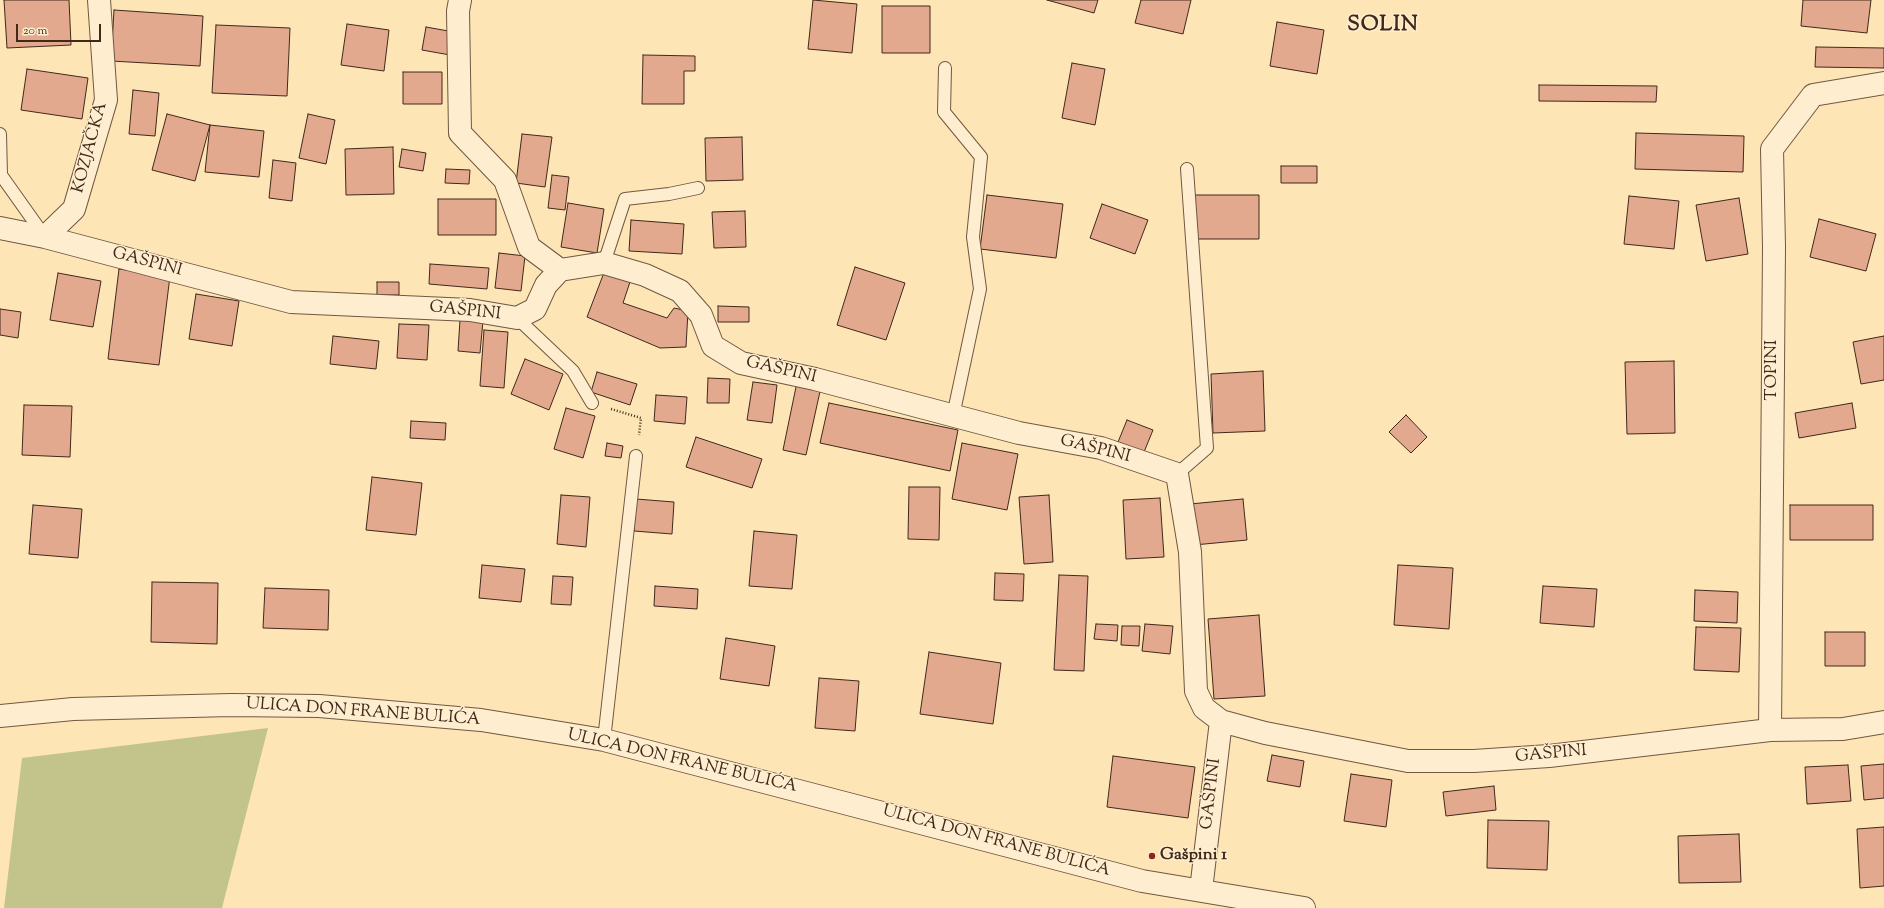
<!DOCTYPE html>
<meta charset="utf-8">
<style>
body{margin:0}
#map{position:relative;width:1884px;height:908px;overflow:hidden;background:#fde5b5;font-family:"Sorts Mill Goudy",serif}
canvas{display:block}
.scale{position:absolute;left:16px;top:24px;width:85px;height:18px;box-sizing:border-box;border:2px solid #41281b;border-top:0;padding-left:5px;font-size:12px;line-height:14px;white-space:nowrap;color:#41281b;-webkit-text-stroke:3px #feeecf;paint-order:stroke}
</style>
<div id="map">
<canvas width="1884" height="908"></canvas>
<div class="scale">20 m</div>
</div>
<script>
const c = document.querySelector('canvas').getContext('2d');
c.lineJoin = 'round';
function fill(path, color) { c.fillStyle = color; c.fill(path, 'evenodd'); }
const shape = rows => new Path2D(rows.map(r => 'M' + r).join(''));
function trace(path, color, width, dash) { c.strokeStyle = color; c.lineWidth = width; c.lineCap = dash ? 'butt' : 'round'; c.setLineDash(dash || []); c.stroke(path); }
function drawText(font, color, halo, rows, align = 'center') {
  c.font = font + ' "Sorts Mill Goudy",serif'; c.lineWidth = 3; c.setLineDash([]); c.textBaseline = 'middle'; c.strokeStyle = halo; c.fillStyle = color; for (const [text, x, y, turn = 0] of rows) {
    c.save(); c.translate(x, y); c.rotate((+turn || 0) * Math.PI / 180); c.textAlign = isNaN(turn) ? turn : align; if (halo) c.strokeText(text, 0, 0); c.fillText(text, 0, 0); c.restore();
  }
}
fill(shape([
 [268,728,222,908,4,908,22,758]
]), '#c2c48c');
const building = shape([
 [4,0,69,0,71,45,7,48,4,0],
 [813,0,857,4,852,53,808,49,813,0],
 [1047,0,1098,0,1094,13,1047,0],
 [1141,0,1191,0,1183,34,1135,23,1141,0],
 [1803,0,1871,0,1867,33,1801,26,1803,0],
 [882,6,930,6,930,53,882,53,882,6],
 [114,10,203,16,200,66,111,61,114,10],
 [1277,22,1324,30,1317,74,1270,66,1277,22],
 [347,24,389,30,384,71,341,65,347,24],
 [216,25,290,28,287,96,212,93,216,25],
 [426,27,454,32,450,55,422,50,426,27],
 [1816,47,1884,48,1884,68,1815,67,1816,47],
 [643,55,695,56,695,71,684,71,684,104,642,104,643,55],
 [1072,63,1105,69,1095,125,1062,118,1072,63],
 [27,69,88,78,82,119,21,110,27,69],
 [403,72,442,72,442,104,403,104,403,72],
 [1539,85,1657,86,1656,102,1539,101,1539,85],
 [133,90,159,93,155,136,129,134,133,90],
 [167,114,210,125,195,181,152,170,167,114],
 [308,114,335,120,326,164,299,158,308,114],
 [210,125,264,131,259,177,205,172,210,125],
 [1636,133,1744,136,1743,172,1635,169,1636,133],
 [522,134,552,137,545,187,516,183,522,134],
 [742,137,743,180,706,181,705,138,742,137],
 [393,147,394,194,346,195,345,149,393,147],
 [402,149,426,153,423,171,399,167,402,149],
 [273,160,296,163,292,201,269,198,273,160],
 [1281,166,1317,166,1317,183,1281,183,1281,166],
 [446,169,470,170,469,184,445,183,446,169],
 [552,175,569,177,565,210,548,208,552,175],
 [987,195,1063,204,1056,258,980,249,987,195],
 [1195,195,1259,195,1259,239,1195,239,1195,195],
 [1629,196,1679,201,1674,249,1624,244,1629,196],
 [1739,198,1748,254,1706,261,1696,205,1739,198],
 [438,199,496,199,496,235,438,235,438,199],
 [568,203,604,209,597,253,561,247,568,203],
 [1102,204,1148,220,1135,254,1090,238,1102,204],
 [745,211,746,247,714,248,712,212,745,211],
 [1819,219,1876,234,1866,271,1810,257,1819,219],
 [631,220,684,224,682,254,629,251,631,220],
 [499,253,525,256,521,291,495,288,499,253],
 [430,264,489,268,487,289,429,284,430,264],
 [855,267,905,283,886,340,837,325,855,267],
 [119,269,170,276,159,365,108,359,119,269],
 [605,270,630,282,623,303,667,318,674,308,688,311,686,347,660,348,587,317,605,270],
 [58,273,101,281,93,327,50,320,58,273],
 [377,282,399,282,399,295,377,295,377,282],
 [196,294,239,301,232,346,189,339,196,294],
 [718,306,749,307,749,322,718,322,718,306],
 [0,309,21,312,18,338,0,335,0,309],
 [460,320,483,321,480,353,458,351,460,320],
 [399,324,429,325,427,360,397,358,399,324],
 [484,330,508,332,504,388,480,386,484,330],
 [333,336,379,341,376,369,330,364,333,336],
 [1884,336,1884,380,1861,384,1853,342,1884,336],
 [525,359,563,374,549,410,511,394,525,359],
 [1674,361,1675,433,1627,434,1625,362,1674,361],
 [1263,371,1265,431,1213,433,1211,374,1263,371],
 [597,372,637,384,630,405,591,392,597,372],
 [708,378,730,379,729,403,707,403,708,378],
 [753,382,777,385,772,423,747,420,753,382],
 [797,382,821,387,806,455,783,450,797,382],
 [656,395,687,397,685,424,654,421,656,395],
 [829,403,958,430,950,471,820,443,829,403],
 [1852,403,1856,428,1799,438,1795,413,1852,403],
 [24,405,72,406,70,457,22,455,24,405],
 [566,408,595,416,583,458,554,449,566,408],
 [1406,415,1427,437,1411,453,1389,432,1406,415],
 [1127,420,1153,430,1144,452,1118,442,1127,420],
 [411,421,446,423,445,440,410,438,411,421],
 [696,437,762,459,752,488,686,467,696,437],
 [607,443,623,446,621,458,605,456,607,443],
 [962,443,1018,454,1007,510,952,499,962,443],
 [372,477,422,483,416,535,366,530,372,477],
 [909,487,940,487,939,540,908,539,909,487],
 [561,495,590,497,586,547,557,544,561,495],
 [1049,495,1053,562,1024,564,1019,497,1049,495],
 [1160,498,1164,557,1126,559,1123,500,1160,498],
 [636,499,674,502,672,534,634,531,636,499],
 [1243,499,1247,540,1194,545,1190,504,1243,499],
 [33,505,82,509,78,558,29,554,33,505],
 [1790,505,1873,505,1873,540,1790,540,1790,505],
 [754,531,797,535,792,589,749,586,754,531],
 [482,565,525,569,521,602,479,598,482,565],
 [1398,565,1453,568,1449,629,1394,625,1398,565],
 [995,573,1024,574,1023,601,994,600,995,573],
 [1059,575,1088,576,1084,671,1054,670,1059,575],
 [553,576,573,577,571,605,551,604,553,576],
 [152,582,218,583,217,644,151,642,152,582],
 [655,586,698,589,697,609,654,606,655,586],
 [1543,586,1597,589,1594,627,1540,623,1543,586],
 [265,588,329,590,328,630,263,628,265,588],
 [1695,590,1738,592,1737,623,1694,621,1695,590],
 [1259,615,1265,696,1214,699,1208,619,1259,615],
 [1096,624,1118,625,1117,641,1094,639,1096,624],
 [1145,624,1173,626,1170,654,1142,651,1145,624],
 [1122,626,1140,626,1139,646,1121,645,1122,626],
 [1696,627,1741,628,1739,672,1694,670,1696,627],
 [1825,632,1865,632,1865,666,1825,666,1825,632],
 [726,638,775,646,769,686,720,679,726,638],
 [929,652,1001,663,993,724,920,714,929,652],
 [819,678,859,681,855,731,815,728,819,678],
 [1272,755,1304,761,1300,787,1267,781,1272,755],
 [1113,756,1195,767,1188,818,1107,807,1113,756],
 [1884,764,1884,798,1864,800,1861,766,1884,764],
 [1848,765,1851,801,1807,804,1805,767,1848,765],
 [1351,774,1392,780,1386,827,1344,821,1351,774],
 [1494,786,1496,810,1446,816,1443,792,1494,786],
 [1488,820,1549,821,1547,870,1487,868,1488,820],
 [1884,827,1884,886,1860,888,1857,829,1884,827],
 [1739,834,1741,882,1679,883,1678,836,1739,834]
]);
fill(building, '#e3a98e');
trace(building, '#41281b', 1);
const service = shape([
 [945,68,944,112,981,157,973,237,980,289,953,416],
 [0,134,1,175,45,237],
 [604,263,625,199,669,194,698,188],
 [517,318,573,371,592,403],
 [1177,474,1207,448,1187,169],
 [604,740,636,456]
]);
const minor = shape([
 [460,0,458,11,460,133,505,180,529,247,560,270],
 [0,228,45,237,291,302,470,310,517,318,535,309,546,285,560,270,604,263,645,275,680,291,701,315,713,346,741,363,815,379,1019,433,1101,448,1177,474,1190,552,1196,691,1204,708,1221,721,1265,733,1408,761,1474,761,1549,756,1770,730,1843,729,1884,722],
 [45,237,74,209,106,100,99,0],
 [1770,730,1774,247,1772,149,1813,95,1884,83],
 [1201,890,1221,721]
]);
const tertiary = shape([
 [0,716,73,709,231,705,319,706,481,720,604,740,1142,881,1304,908]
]);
trace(service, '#705742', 14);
trace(minor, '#705742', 24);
trace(tertiary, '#705742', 24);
trace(shape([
 [611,409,641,418,639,435]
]), '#41281b', 2.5, [1, 2]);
trace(service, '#feeecf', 12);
trace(minor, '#feeecf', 22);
trace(tertiary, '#feeecf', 22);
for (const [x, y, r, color] of [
 [1152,856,4,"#8f2418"]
]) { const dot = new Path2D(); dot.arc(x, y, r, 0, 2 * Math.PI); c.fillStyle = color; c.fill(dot); trace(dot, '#feeecf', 1.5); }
drawText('17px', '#41281b', '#feeecf', [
 ["KOZJAČKA",91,148,-75],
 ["GAŠPINI",147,263,15],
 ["GAŠPINI",465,312,6],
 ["TOPINI",1773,370,-90],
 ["GAŠPINI",781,371,13],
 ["GAŠPINI",1095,450,14],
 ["ULICA DON FRANE BULIĆA",363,713,4],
 ["GAŠPINI",1551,755,-5],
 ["ULICA DON FRANE BULIĆA",682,762,13],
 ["GAŠPINI",1212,794,-83],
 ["ULICA DON FRANE BULIĆA",996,842,15]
]);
drawText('bold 17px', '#41281b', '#feeecf', [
 ["Gašpini 1",1160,856]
], 'left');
c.letterSpacing = '1px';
drawText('bold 21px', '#41281b', '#feeecf', [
 ["SOLIN",1383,26]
]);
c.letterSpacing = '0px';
</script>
